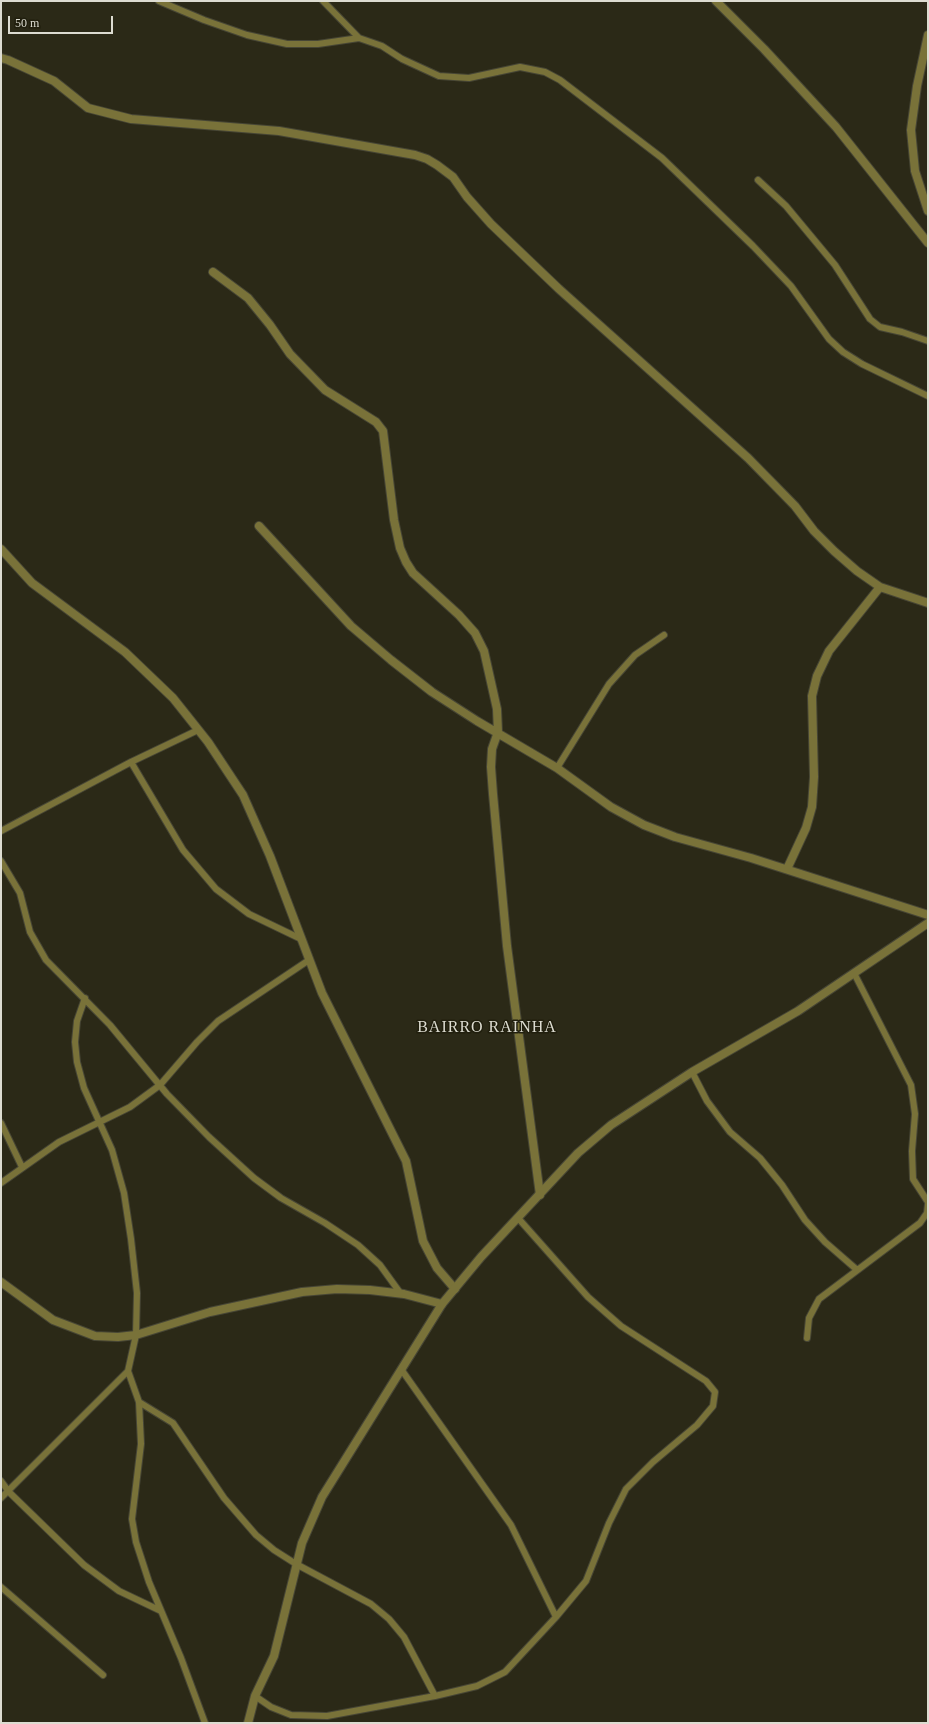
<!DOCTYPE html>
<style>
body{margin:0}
#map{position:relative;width:929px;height:1724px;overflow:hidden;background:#2b2917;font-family:Georgia,serif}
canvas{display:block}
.frame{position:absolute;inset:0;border:2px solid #dddcd1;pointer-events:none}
.scale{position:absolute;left:8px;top:16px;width:105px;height:18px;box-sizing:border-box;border:2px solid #dddcd1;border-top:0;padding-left:5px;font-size:12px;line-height:14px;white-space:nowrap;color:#dddcd1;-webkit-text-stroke:3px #211f0e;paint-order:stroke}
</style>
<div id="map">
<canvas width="929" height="1724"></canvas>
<div class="frame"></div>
<div class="scale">50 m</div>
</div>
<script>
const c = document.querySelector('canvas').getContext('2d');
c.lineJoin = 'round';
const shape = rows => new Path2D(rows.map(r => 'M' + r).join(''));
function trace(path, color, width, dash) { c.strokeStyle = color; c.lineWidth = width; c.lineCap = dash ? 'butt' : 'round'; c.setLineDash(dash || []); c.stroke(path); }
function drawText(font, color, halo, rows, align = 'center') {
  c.font = font + ' Georgia,serif'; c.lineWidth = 3; c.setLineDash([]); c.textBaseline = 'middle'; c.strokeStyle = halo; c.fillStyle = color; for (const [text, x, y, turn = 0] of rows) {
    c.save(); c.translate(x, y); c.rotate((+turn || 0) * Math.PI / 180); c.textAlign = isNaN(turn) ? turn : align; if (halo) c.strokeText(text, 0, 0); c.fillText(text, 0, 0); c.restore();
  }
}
const service = shape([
 [159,1,204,20,247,35,287,44,318,44,359,38,382,46,402,59,439,76,469,78,520,67,545,72,560,80,662,158,753,246,791,286,829,339,843,352,862,364,928,396],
 [323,1,359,38],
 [758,180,786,206,835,265,870,319,880,327,902,332,928,341],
 [131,762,183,850,216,889,249,914,301,939],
 [557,768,609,684,635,655,664,635],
 [1,831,131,762,198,730],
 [1,861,20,893,30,932,46,960,110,1025,167,1094,209,1137,254,1178,281,1198,325,1223,358,1245,380,1265,401,1294],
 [854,973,911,1085,915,1114,912,1151,913,1179,928,1202],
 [85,998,77,1021,75,1042,77,1062,84,1088,112,1150,124,1193,131,1239,137,1293,136,1335,128,1371,139,1402,141,1444,132,1519,136,1542,149,1582,181,1658,205,1723],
 [692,1072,707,1101,730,1132,760,1158,782,1185,805,1220,825,1242,856,1269],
 [1,1123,22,1167],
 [1,1183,59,1142,130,1107,160,1085,197,1042,218,1021,309,960],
 [807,1338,809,1318,819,1299,920,1223,927,1213,928,1204],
 [401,1369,511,1525,556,1617],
 [139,1402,173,1423,224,1498,256,1535,274,1550,296,1564,371,1604,389,1619,404,1637,435,1696],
 [1,1481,9,1492,84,1565,119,1591,161,1611],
 [1,1498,128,1371],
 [1,1587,103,1675],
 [255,1696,271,1707,291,1715,327,1716,435,1696,477,1686,505,1672,556,1617,586,1581,609,1523,626,1489,653,1462,697,1425,713,1406,715,1392,706,1381,621,1326,588,1297,518,1218]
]);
const minor = shape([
 [716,1,764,49,836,127,928,243],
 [928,35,917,86,911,130,915,171,928,211],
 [1,58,8,60,54,81,88,108,131,119,279,131,415,155,427,159,437,165,453,177,467,197,491,224,559,289,748,458,795,506,814,531,834,551,857,571,880,587,928,603],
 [213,272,248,298,270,325,290,354,325,390,376,422,383,431,394,520,400,548,406,562,413,573,459,615,475,633,484,651,497,709,498,732,492,749,491,767,493,794,507,946,540,1195],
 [259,526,351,626,391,660,432,692,477,721,557,768,611,807,644,825,675,837,751,858,928,915],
 [1,549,32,583,125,652,173,698,208,742,243,795,270,856,322,993,406,1161,423,1241,437,1268,455,1289],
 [787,869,806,828,812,807,814,777,812,696,817,676,829,651,880,587],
 [1,1282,53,1320,95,1336,118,1337,136,1335,210,1312,302,1292,337,1289,370,1290,404,1294,442,1304]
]);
const tertiary = shape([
 [248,1723,255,1696,274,1656,302,1543,322,1497,442,1304,481,1257,578,1153,611,1125,692,1072,798,1011,928,923]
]);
trace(service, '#474635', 8);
trace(minor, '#474635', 10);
trace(tertiary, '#474635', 10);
trace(service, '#797239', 6);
trace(minor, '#797239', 8);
trace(tertiary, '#797239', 8);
c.letterSpacing = '1px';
drawText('16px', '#dddcd1', '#211f0e', [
 ["BAIRRO RAINHA",487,1028]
]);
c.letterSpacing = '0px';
</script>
